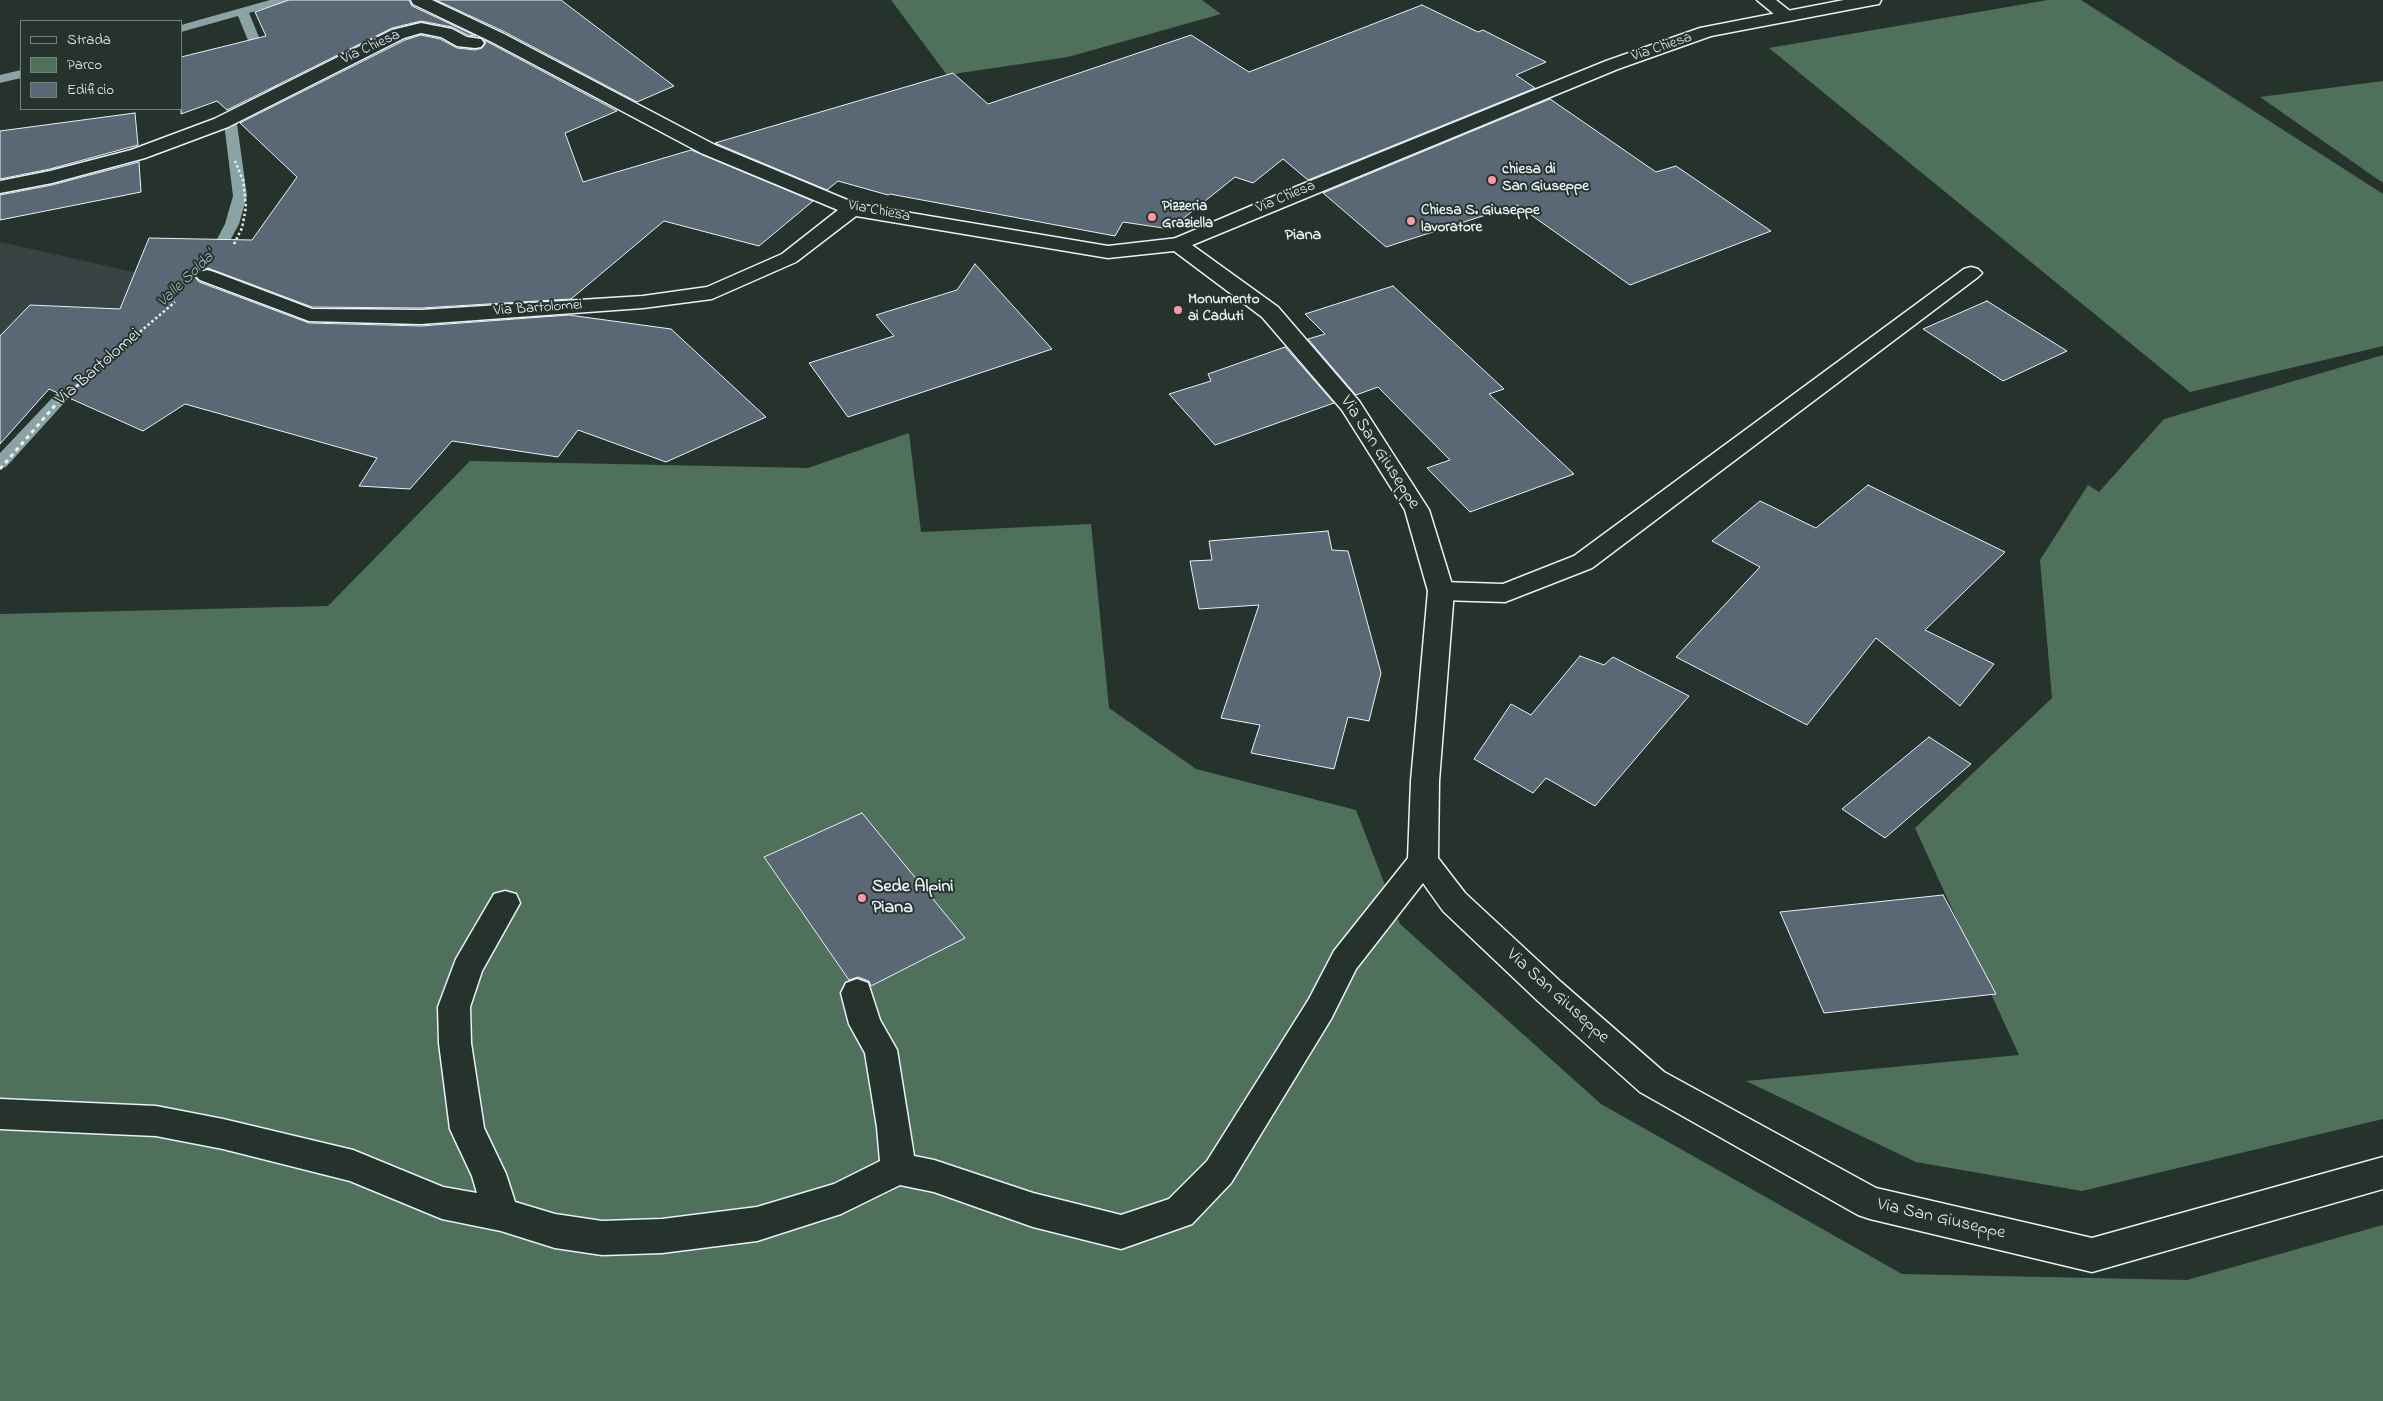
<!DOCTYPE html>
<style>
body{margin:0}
#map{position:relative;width:2383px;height:1401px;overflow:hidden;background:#26332d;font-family:"Indie Flower",sans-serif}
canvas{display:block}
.legend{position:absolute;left:20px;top:20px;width:162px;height:90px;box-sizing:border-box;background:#26332d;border:1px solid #747f7e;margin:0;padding:6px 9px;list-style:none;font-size:15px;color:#e8f1f8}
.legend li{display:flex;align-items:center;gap:10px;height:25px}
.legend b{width:25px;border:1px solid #747f7e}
</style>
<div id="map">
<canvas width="2383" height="1401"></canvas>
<ul class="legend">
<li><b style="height:6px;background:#26332d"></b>Strada</li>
<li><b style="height:14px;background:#4f705a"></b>Parco</li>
<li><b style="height:14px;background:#5a6774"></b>Edificio</li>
</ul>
</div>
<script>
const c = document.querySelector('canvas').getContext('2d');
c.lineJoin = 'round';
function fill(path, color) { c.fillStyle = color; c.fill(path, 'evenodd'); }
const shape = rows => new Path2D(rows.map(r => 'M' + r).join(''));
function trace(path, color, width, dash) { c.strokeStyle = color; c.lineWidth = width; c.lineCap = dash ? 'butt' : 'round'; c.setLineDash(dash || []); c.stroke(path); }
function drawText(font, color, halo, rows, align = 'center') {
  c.font = font + ' "Indie Flower",sans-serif'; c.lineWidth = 4; c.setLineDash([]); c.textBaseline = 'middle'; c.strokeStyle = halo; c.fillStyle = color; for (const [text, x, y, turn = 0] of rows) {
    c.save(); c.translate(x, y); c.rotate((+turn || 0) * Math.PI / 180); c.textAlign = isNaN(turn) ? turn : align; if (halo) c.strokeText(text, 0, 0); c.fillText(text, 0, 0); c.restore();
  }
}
fill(shape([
 [0,242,178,282,0,431]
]), '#364342');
fill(shape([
 [891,0,1202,0,1221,14,1068,57,947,75],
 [2048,0,2081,0,2383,194,2383,346,2190,392,1769,48],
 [2383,81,2383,183,2260,97],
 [2383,355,2383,1119,2082,1191,1916,1162,1746,1081,2019,1055,1915,828,2052,698,2040,560,2088,485,2099,492,2164,419],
 [909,433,921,532,1091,524,1109,708,1196,769,1356,810,1400,924,1601,1104,1902,1274,2187,1280,2383,1225,2383,1401,0,1401,0,614,328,606,470,461,808,468]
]), '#4f705a');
fill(shape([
 [270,0,289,0,287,2,249,13,283,95,237,124,247,196,239,224,218,263,184,293,174,293,172,290,174,287,207,258,225,224,233,196,224,123,270,94,238,16,181,32,181,25,270,0],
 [21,70,21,78,0,83,0,75,21,70],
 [79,373,87,378,84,381,6,467,0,468,0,453,74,375,79,373]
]), '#8aa4a5');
const building = shape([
 [289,0,409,0,412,6,476,36,468,35,452,27,421,21,392,28,227,110,217,101,181,114,181,57,266,36,255,12,289,0],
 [436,0,561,0,674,86,637,102,505,32,436,0],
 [1422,5,1478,32,1483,30,1546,62,1516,75,1535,88,1308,180,1283,159,1253,183,1235,177,1170,229,1123,222,1115,236,890,194,888,195,838,181,827,190,715,143,953,73,988,104,1191,35,1249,72,1422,5],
 [421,35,440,39,457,48,475,50,482,48,486,43,484,40,617,111,565,133,583,182,691,150,813,201,759,246,664,221,571,299,421,308,312,307,208,268,199,271,195,277,199,282,309,323,421,326,569,315,671,329,766,417,666,462,578,430,558,457,452,441,410,489,359,486,377,458,185,404,143,431,49,389,0,444,0,336,30,305,120,309,149,238,252,240,297,177,240,123,405,40,421,35],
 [1550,99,1656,172,1676,166,1771,231,1630,285,1517,205,1386,247,1323,193,1550,99],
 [135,113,138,145,50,169,0,179,0,131,135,113],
 [139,162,141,192,0,220,0,195,52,185,139,162],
 [975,264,1052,349,848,417,809,363,894,336,876,315,957,290,975,264],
 [1393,286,1504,389,1489,394,1574,474,1470,512,1427,468,1450,460,1378,387,1356,395,1308,339,1325,334,1305,314,1393,286],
 [1987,301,2067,351,2003,381,1923,329,1987,301],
 [1285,347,1334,403,1215,445,1169,394,1211,381,1208,374,1285,347],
 [1868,485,2005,552,1925,630,1994,664,1960,706,1876,638,1807,725,1676,657,1760,567,1712,541,1760,501,1816,528,1868,485],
 [1328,531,1332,550,1348,551,1381,673,1369,721,1348,717,1334,769,1251,753,1260,725,1221,718,1259,605,1199,609,1190,561,1212,560,1209,541,1328,531],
 [1580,656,1604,665,1613,657,1689,696,1595,806,1546,778,1533,793,1474,759,1511,704,1531,715,1580,656],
 [1929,737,1971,764,1885,838,1842,809,1929,737],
 [862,813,965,938,871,986,869,981,858,977,849,980,764,857,862,813],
 [1943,895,1996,994,1824,1013,1780,912,1943,895]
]);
fill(building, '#5a6774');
trace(building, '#e8f1f8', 1);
const lane = shape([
 [1757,0,1776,0,1795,15,1792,19,1780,19,1757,0],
 [1971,267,1978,269,1982,273,1978,277,1592,568,1505,602,1441,600,1432,597,1428,591,1432,585,1441,582,1503,584,1574,556,1964,269,1971,267]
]);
const street = shape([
 [411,0,432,0,504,34,715,145,857,204,1108,246,1178,238,1185,240,1278,307,1359,401,1429,510,1454,591,1439,781,1438,858,1465,893,1561,982,1664,1072,1876,1188,2092,1238,2383,1157,2383,1189,2092,1272,1870,1219,1858,1215,1640,1092,1539,1002,1443,911,1423,883,1356,969,1331,1019,1231,1183,1192,1224,1121,1249,1033,1227,934,1192,900,1185,841,1214,757,1241,662,1253,602,1255,555,1248,501,1231,442,1219,350,1181,223,1149,156,1136,0,1129,0,1099,156,1106,223,1119,353,1150,443,1187,477,1193,472,1176,450,1129,439,1043,438,1007,456,959,494,894,505,891,516,894,520,903,482,971,470,1007,471,1043,484,1128,506,1174,515,1202,555,1214,602,1221,662,1219,757,1207,834,1184,880,1161,877,1127,865,1053,849,1024,841,993,846,983,857,979,868,983,880,1020,897,1050,914,1156,934,1160,1033,1193,1121,1215,1169,1199,1207,1161,1309,999,1334,951,1408,858,1411,781,1428,591,1405,510,1342,410,1262,317,1174,251,1108,258,856,216,796,262,712,299,643,308,421,324,309,321,200,280,196,276,200,272,207,270,214,272,312,309,421,310,643,296,707,287,782,254,838,210,701,153,492,42,413,4,411,0],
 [421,23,452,29,467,37,481,39,484,43,481,47,475,48,457,46,441,37,421,33,404,38,228,127,145,158,52,183,0,193,0,181,50,171,131,150,214,119,392,30,421,23]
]);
const secondary = shape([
 [1844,0,1881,0,1879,4,1873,5,1711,36,1618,69,1185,248,1178,250,1171,248,1168,244,1171,240,1298,186,1606,61,1700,28,1844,0]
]);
trace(lane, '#e8f1f8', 3);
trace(street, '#e8f1f8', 3);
trace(secondary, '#e8f1f8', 3);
trace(shape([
 [234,244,242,228,246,207,243,180,235,161],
 [121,348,175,302]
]), '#e8f1f8', 2.5, [2.5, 2.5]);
trace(shape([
 [0,469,58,402,123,347]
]), '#e8f1f8', 3, [4, 4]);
fill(lane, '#26332d');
fill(street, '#26332d');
fill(secondary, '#26332d');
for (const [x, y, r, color] of [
 [1492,180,5,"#ff9aa2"],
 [1152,217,5,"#ff9aa2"],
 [1411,221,5,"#ff9aa2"],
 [1178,310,5,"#ff9aa2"],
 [862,898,5,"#ff9aa2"]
]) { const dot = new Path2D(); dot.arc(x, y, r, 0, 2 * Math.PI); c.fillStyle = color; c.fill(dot); trace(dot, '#26332d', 2); }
drawText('15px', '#e8f1f8', '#26332d', [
 ["Via Chiesa",371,48,-25],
 ["Via Chiesa",1662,48,-19],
 ["Via Chiesa",1286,198,-23],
 ["Via Chiesa",879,212,11],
 ["Via Bartolomei",538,309,-4]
]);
drawText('bold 15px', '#e8f1f8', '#26332d', [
 ["chiesa di",1502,171],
 ["San Giuseppe",1502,188],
 ["Pizzeria",1162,208],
 ["Graziella",1162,225],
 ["Chiesa S. Giuseppe",1421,212],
 ["lavoratore",1421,229],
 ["Monumento",1188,301],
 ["ai Caduti",1188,318]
], 'left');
drawText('bold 16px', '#e8f1f8', '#26332d', [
 ["Piana",1303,236]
]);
drawText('italic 16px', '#a9bdc1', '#26332d', [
 ["Valle Solda'",187,280,-44]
]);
drawText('18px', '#e8f1f8', '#26332d', [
 ["Via Bartolomei",99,368,-41],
 ["Via San Giuseppe",1379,453,57],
 ["Via San Giuseppe",1557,997,42],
 ["Via San Giuseppe",1941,1220,13]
]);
drawText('bold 18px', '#e8f1f8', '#26332d', [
 ["Sede Alpini",872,888],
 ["Piana",872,909]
], 'left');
</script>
